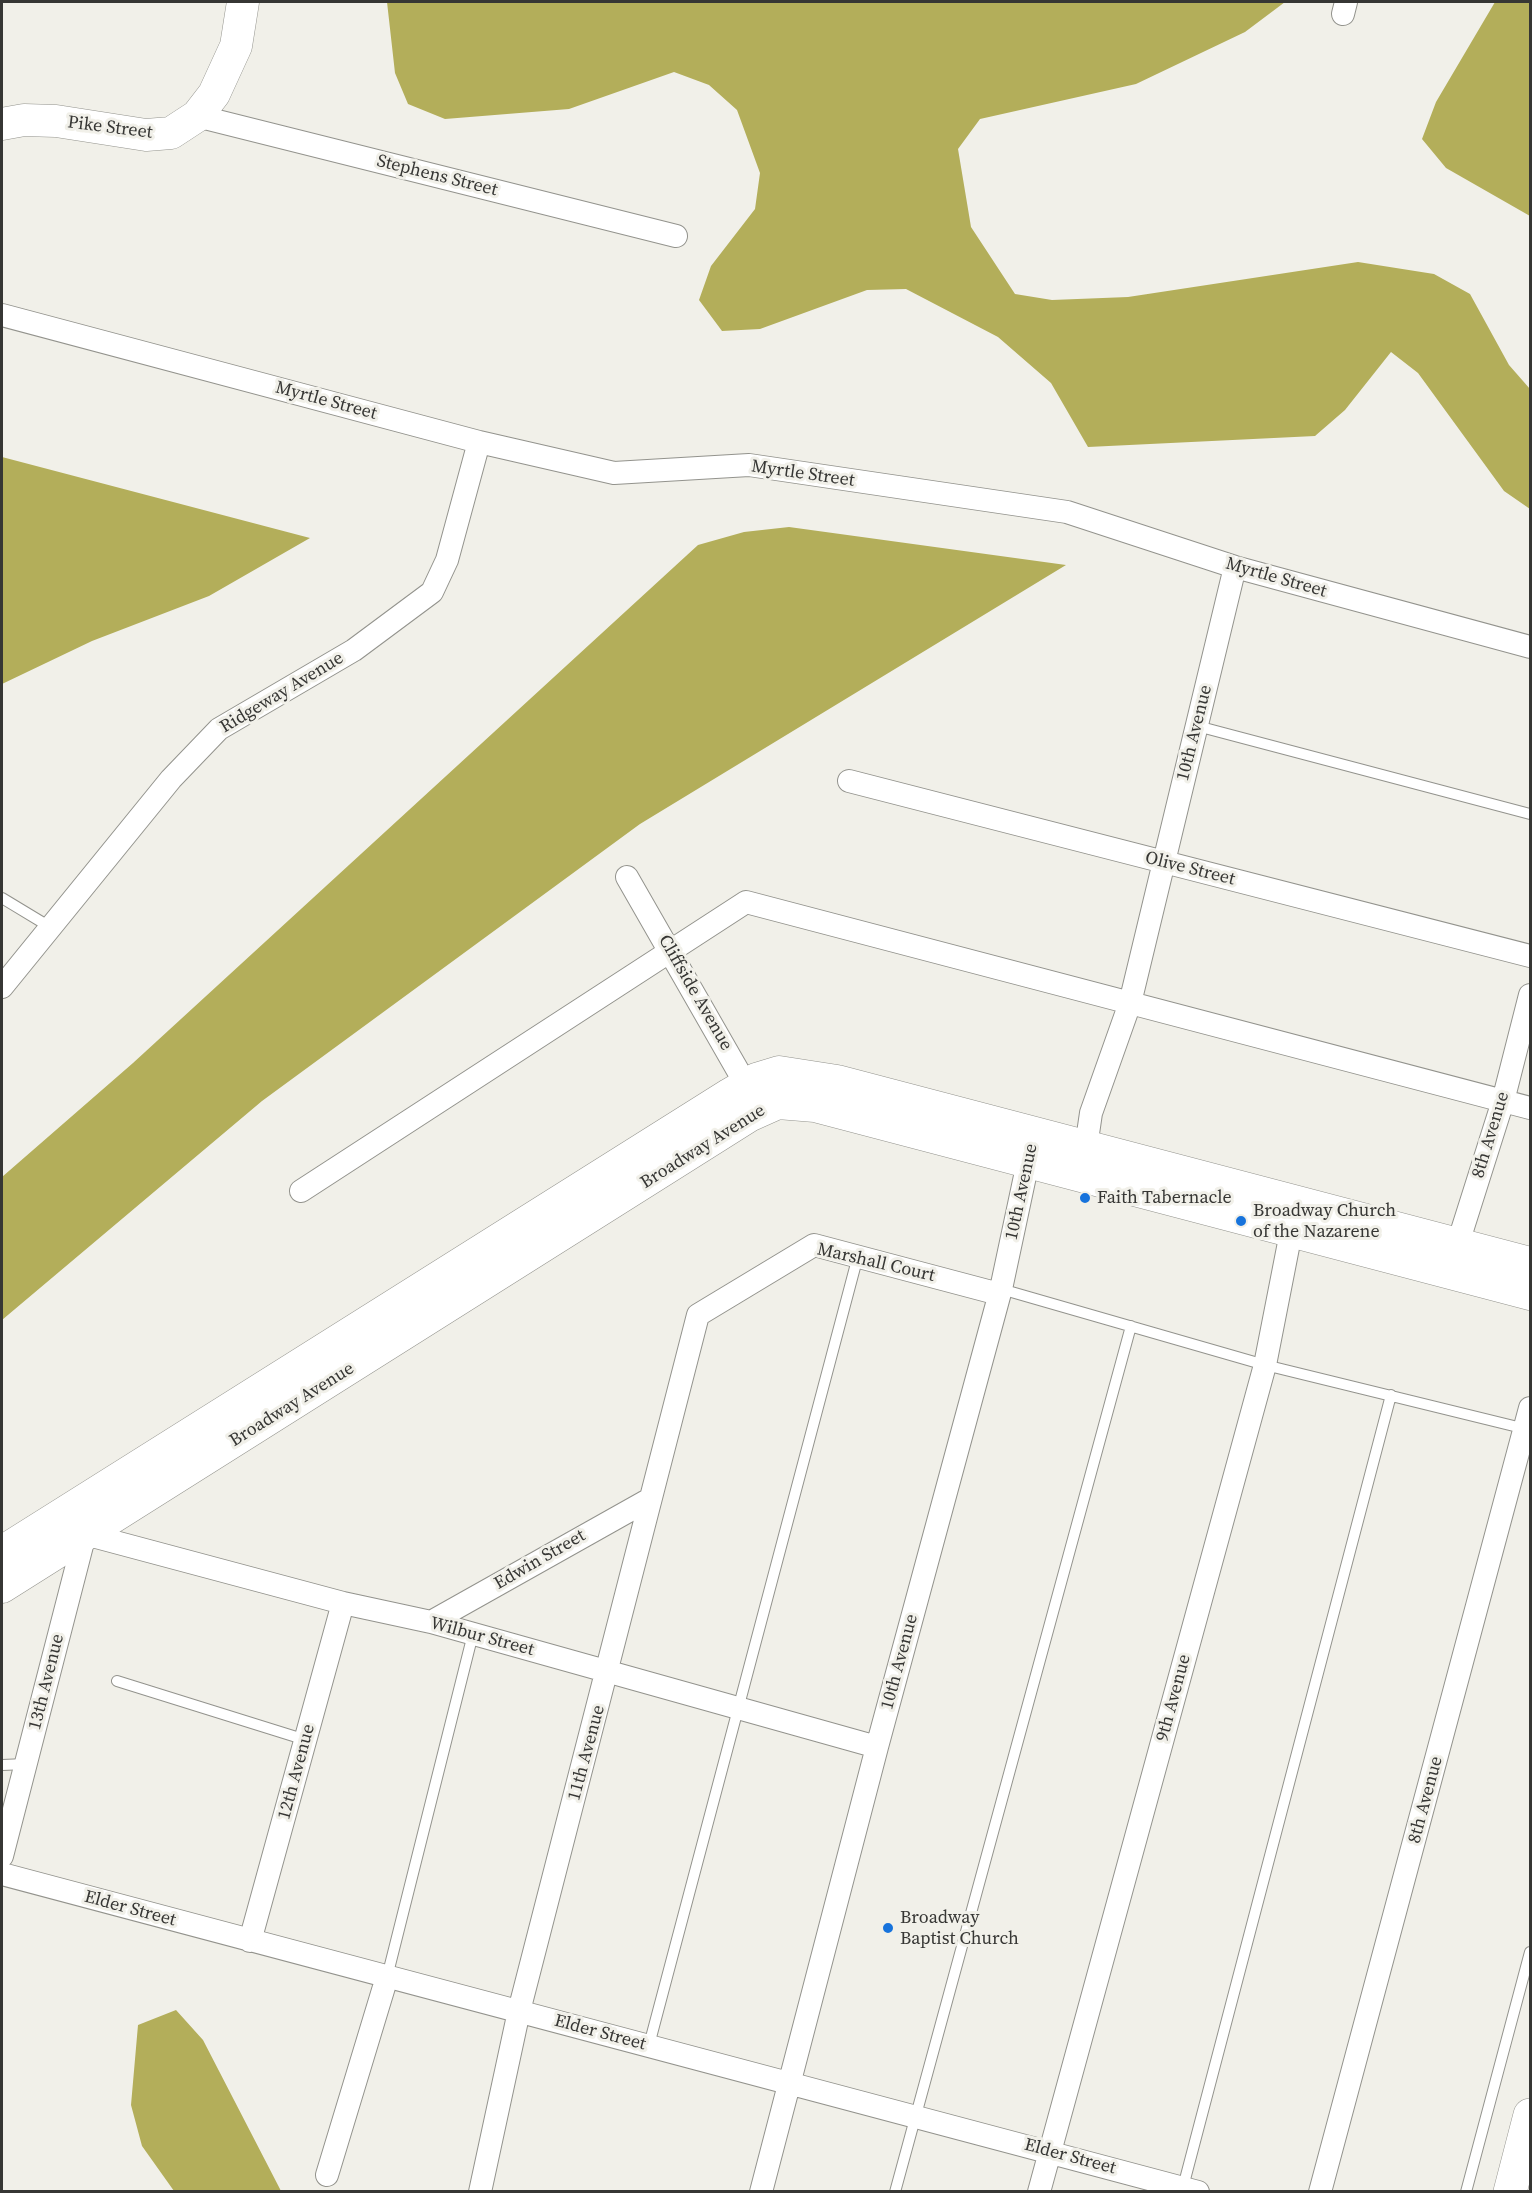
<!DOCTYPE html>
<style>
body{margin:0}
#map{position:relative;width:1532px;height:2193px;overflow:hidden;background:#f1f0e9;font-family:"Source Serif 4",serif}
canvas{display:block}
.frame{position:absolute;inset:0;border:3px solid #363634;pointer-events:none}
</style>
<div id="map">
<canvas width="1532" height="2193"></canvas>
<div class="frame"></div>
</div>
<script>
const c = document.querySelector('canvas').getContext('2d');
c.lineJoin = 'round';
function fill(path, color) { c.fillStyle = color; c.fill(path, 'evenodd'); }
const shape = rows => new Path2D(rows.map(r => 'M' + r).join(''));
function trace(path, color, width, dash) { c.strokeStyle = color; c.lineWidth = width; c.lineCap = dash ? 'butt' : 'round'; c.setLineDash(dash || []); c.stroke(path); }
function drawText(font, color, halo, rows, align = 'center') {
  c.font = font + ' "Source Serif 4",serif'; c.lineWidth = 6; c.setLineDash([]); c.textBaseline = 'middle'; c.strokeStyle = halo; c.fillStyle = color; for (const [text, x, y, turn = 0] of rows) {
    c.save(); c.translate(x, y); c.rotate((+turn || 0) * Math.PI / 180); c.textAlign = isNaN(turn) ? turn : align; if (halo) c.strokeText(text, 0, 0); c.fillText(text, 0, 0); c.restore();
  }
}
fill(shape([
 [387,2,1285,2,1245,32,1136,84,980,119,958,149,971,227,1015,294,1052,300,1128,297,1358,262,1434,274,1470,294,1509,365,1530,389,1530,509,1504,491,1418,373,1391,352,1345,410,1315,436,1088,447,1051,383,998,337,906,289,867,290,760,329,722,331,699,300,711,266,755,209,760,173,737,110,709,85,674,72,569,109,445,119,408,104,395,73],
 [1495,2,1530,2,1530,216,1446,168,1422,139,1436,102],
 [2,457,310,538,209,596,92,641,2,684],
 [789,527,1066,565,640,824,262,1101,2,1320,2,1177,133,1063,698,545,744,532],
 [176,2010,203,2040,281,2191,174,2191,142,2146,131,2105,138,2025]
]), '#b3ae5a');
const service = shape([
 [1197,726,1530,814],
 [2,898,50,927],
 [1001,1289,1265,1365,1526,1429],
 [117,1681,306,1740],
 [2,1765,26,1764],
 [387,1977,473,1634],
 [649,2045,858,1256],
 [1183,2187,1391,1395],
 [895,2192,1131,1326],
 [1466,2192,1530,1952]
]);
const minor = shape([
 [1343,14,1346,2],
 [197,116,676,236],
 [2,315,479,442,614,473,749,465,1067,512,1235,567,1530,647],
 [849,781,1530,956],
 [627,877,753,1097],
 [2,987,171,779,219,729,354,650,432,592,447,560,479,442],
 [1084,1161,1091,1113,1130,1003,1235,567],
 [301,1191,746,902,1530,1108],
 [1453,1259,1503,1101,1530,995],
 [85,1534,343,1603,431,1622,877,1747],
 [431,1622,650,1499],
 [2,1856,85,1534,82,1529],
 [2,1874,1198,2192],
 [250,1941,343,1603],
 [327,2175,387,1977],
 [480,2192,519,2011,698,1315,814,1245,999,1294],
 [761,2192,877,1747,1001,1289,1031,1148],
 [1039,2192,1265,1365,1294,1217],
 [1320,2192,1530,1408]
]);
const secondary = shape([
 [2,124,24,120,56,121,146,135,171,133,197,116,214,94,236,46,243,2],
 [2,1552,730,1094,756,1079,779,1072,837,1081,1530,1263],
 [2,1587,749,1116,778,1103,815,1106,1530,1294]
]);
const primary = shape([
 [1510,2192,1530,2115]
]);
trace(service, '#93938d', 12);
trace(minor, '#93938d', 24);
trace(secondary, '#93938d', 33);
trace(primary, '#93938d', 34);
trace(service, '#fff', 10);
trace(minor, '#fff', 22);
trace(secondary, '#fff', 32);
trace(primary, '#fff', 33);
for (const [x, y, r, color] of [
 [1085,1198,6,"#1773dc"],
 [1241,1221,6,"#1773dc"],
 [888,1928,6,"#1773dc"]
]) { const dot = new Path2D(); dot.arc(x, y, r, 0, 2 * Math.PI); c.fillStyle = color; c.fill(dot); trace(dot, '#f1f0e9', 2); }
drawText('18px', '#363634', '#f1f0e9', [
 ["Pike Street",110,128,7],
 ["Stephens Street",437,176,14],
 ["Myrtle Street",326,401,15],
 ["Myrtle Street",803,474,8],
 ["Myrtle Street",1276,578,16],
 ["Ridgeway Avenue",282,693,-31],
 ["10th Avenue",1195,733,-76],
 ["Olive Street",1190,869,14],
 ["Cliffside Avenue",695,993,60],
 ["8th Avenue",1491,1135,-73],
 ["Broadway Avenue",703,1147,-32],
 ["10th Avenue",1022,1192,-78],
 ["Marshall Court",876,1263,13],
 ["Broadway Avenue",292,1405,-32],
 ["Edwin Street",540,1560,-30],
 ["Wilbur Street",482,1637,15],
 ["10th Avenue",900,1662,-75],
 ["13th Avenue",47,1682,-76],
 ["9th Avenue",1174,1698,-75],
 ["11th Avenue",587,1753,-75],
 ["12th Avenue",297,1772,-75],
 ["8th Avenue",1426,1800,-75],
 ["Elder Street",130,1909,15],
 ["Elder Street",600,2033,15],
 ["Elder Street",1070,2157,15]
]);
drawText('18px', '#363634', '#f1f0e9', [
 ["Faith Tabernacle",1097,1198],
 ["Broadway Church",1253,1211],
 ["of the Nazarene",1253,1232],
 ["Broadway",900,1918],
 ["Baptist Church",900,1939]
], 'left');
</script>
